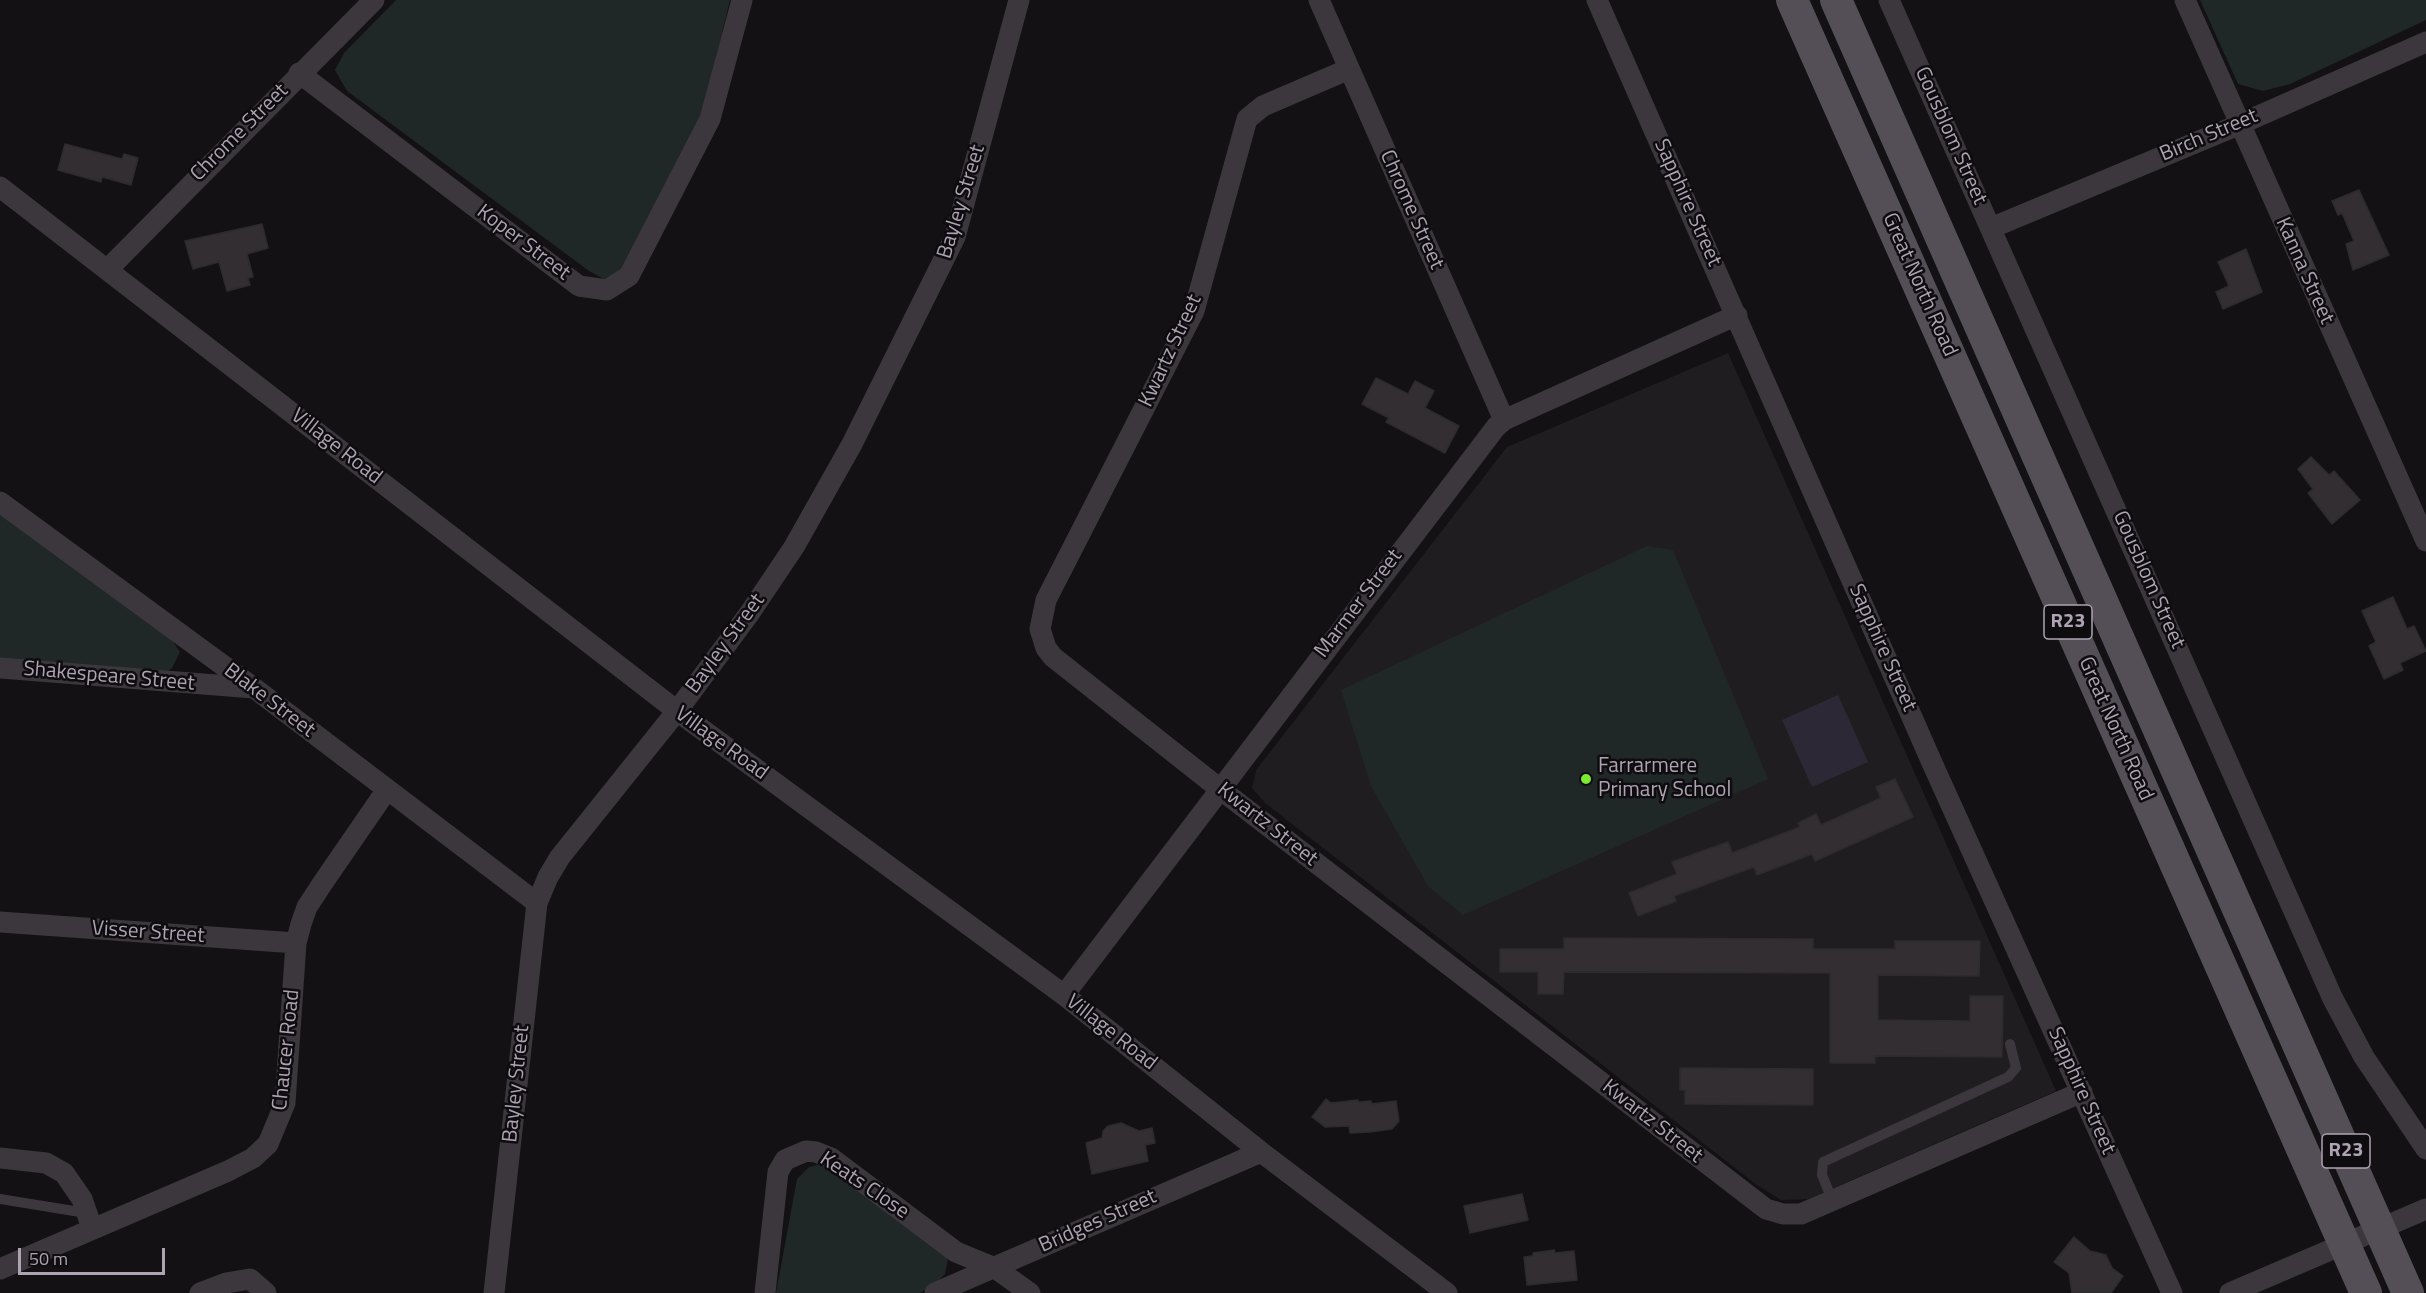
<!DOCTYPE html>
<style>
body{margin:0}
#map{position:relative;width:2426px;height:1293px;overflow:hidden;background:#131113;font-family:"Titillium Web",sans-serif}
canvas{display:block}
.scale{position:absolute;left:18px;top:1248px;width:147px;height:27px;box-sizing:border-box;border:3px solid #ada3b3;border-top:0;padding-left:8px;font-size:18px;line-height:21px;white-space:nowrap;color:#ada3b3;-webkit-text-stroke:4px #0e0c0e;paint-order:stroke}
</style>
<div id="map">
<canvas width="2426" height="1293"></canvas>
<div class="scale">50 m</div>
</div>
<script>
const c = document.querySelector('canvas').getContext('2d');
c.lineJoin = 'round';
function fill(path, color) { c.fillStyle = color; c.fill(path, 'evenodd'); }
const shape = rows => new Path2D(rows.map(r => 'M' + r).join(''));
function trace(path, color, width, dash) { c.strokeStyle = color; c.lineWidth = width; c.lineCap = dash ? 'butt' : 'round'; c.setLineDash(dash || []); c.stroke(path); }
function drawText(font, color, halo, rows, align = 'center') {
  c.font = font + ' "Titillium Web",sans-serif'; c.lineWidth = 5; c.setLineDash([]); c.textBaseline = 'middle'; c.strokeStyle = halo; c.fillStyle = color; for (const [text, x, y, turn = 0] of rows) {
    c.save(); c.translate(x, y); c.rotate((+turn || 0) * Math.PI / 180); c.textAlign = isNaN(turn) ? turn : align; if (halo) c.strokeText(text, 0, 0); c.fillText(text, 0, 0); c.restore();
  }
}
fill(shape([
 [1728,353,2056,1091,1808,1199,1781,1200,1757,1185,1265,803,1252,788,1256,770,1507,447]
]), '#201d20');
fill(shape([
 [396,0,730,0,702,115,624,274,604,279,589,271,347,91,335,70,344,53],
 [2200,0,2426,0,2426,20,2290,84,2263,91,2238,84],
 [0,507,170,637,180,652,172,668,164,674,0,661],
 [1647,546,1673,550,1768,779,1463,915,1428,886,1371,786,1341,690],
 [825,1163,944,1246,948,1259,945,1274,935,1284,920,1293,776,1293,797,1179,809,1167]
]), '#202727');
fill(shape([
 [1838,695,1868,762,1812,787,1782,720]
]), '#2d2836');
const building = shape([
 [65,144,122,159,124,154,138,158,131,185,102,177,101,182,58,170,65,144],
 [2359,190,2389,255,2353,270,2346,244,2354,241,2342,213,2338,215,2332,201,2359,190],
 [262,224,268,248,247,254,253,277,248,278,250,285,227,291,219,262,193,269,185,241,262,224],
 [2246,249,2262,292,2223,309,2216,292,2229,286,2218,262,2246,249],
 [1376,378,1408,394,1415,381,1434,391,1425,408,1459,426,1445,453,1386,422,1389,418,1362,404,1376,378],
 [2311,457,2329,475,2334,471,2360,500,2332,524,2308,493,2313,489,2298,469,2311,457],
 [2393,597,2407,629,2414,626,2426,651,2400,663,2403,670,2384,679,2369,646,2376,642,2362,611,2393,597],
 [1895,779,1913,817,1815,861,1812,854,1757,875,1754,867,1674,896,1676,901,1638,916,1629,893,1677,874,1672,862,1728,842,1732,853,1800,827,1798,823,1816,814,1821,825,1881,798,1876,787,1895,779],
 [1564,938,1813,939,1813,949,1895,949,1895,941,1980,941,1979,976,1878,975,1878,1020,1970,1021,1970,996,2003,996,2002,1057,1875,1056,1875,1063,1830,1063,1830,973,1564,972,1563,994,1538,994,1538,972,1500,972,1500,949,1564,949,1564,938],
 [1680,1068,1813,1069,1813,1105,1685,1104,1685,1090,1680,1090,1680,1068],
 [1326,1099,1331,1103,1358,1100,1358,1102,1371,1101,1372,1104,1396,1101,1399,1121,1392,1129,1370,1132,1350,1133,1349,1126,1325,1127,1312,1117,1326,1099],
 [1121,1123,1139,1131,1152,1128,1155,1143,1145,1145,1148,1161,1092,1174,1086,1143,1102,1138,1103,1131,1108,1126,1121,1123],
 [1522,1194,1528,1220,1470,1233,1464,1206,1522,1194],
 [2074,1237,2090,1251,2106,1255,2112,1268,2123,1276,2111,1293,2072,1293,2069,1273,2054,1262,2074,1237],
 [1554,1250,1555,1253,1574,1251,1577,1280,1527,1285,1524,1257,1533,1256,1533,1253,1554,1250]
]);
fill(building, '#322e32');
trace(building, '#2e2b2f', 1.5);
trace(shape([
 [0,1199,86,1213],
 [1833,1202,1822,1175,1823,1162,2008,1077,2016,1068,2010,1044]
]), '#3b373d', 10);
trace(shape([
 [1319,0,1504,420],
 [1597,0,1933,765,2172,1293],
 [1889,0,2333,999,2364,1057,2426,1149],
 [2185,0,2426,541],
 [1349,69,1263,106,1247,119,1194,311,1046,600,1040,629,1046,648,1053,657,1220,789,1766,1209,1783,1214,1801,1214,2082,1092],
 [299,73,579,286,607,290,629,276,710,119,742,0],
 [0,187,677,711,1064,995,1261,1152,1447,1293],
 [1991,228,2238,125,2426,42],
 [108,269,374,0],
 [0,502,254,688,537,903],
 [0,668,254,688],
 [0,922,296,943],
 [1064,995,1496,427,1504,420,1737,315],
 [0,1158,46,1163,64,1173,82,1199,92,1228],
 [0,1269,228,1171,253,1158,268,1144,285,1103,296,943,301,924,307,907,322,884,386,791],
 [200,1293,226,1283,250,1279,266,1293],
 [494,1293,537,903,548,877,560,857,677,711,749,614,794,547,852,444,955,237,1019,0],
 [765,1293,778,1172,785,1160,806,1151,816,1152,831,1158,956,1252,995,1268,1030,1293],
 [935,1293,1261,1152],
 [2230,1293,2426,1209]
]), '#3b373d', 21);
trace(shape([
 [1792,0,2366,1293],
 [1836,0,2408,1293]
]), '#544f56', 32);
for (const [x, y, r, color] of [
 [1586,779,6,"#7dea32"]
]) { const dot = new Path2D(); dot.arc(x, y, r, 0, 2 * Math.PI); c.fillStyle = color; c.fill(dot); trace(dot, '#0e0c0e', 2); }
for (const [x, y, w] of [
 [2068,622,48],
 [2346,1151,48]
]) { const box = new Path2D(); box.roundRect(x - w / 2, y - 17, w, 34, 4.5); c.fillStyle = '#0e0c0e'; c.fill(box); trace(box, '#ada3b3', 1.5); }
drawText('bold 20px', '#ada3b3', null, [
 ["R23",2068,622],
 ["R23",2346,1151]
]);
drawText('21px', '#ada3b3', '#0e0c0e', [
 ["Chrome Street",240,133,-45],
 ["Gousblom Street",1950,136,66],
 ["Birch Street",2209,136,-23],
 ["Bayley Street",962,202,-73],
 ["Sapphire Street",1687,203,66],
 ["Chrome Street",1411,210,66],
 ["Koper Street",523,243,37],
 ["Kanna Street",2304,271,66],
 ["Great North Road",1919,285,66],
 ["Kwartz Street",1171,351,-65],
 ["Village Road",336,447,38],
 ["Gousblom Street",2148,580,66],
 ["Marmer Street",1359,604,-53],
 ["Bayley Street",726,644,-54],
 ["Sapphire Street",1882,648,66],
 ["Shakespeare Street",109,677,5],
 ["Blake Street",269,701,37],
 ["Great North Road",2115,729,66],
 ["Village Road",721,744,36],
 ["Kwartz Street",1267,825,38],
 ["Visser Street",148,933,4],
 ["Village Road",1111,1033,38],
 ["Chaucer Road",287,1050,-84],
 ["Bayley Street",517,1084,-84],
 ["Sapphire Street",2081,1091,66],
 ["Kwartz Street",1652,1122,38],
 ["Keats Close",864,1186,34],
 ["Bridges Street",1098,1222,-24]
]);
drawText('21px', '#ada3b3', '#0e0c0e', [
 ["Farrarmere",1598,767],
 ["Primary School",1598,791]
], 'left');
</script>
